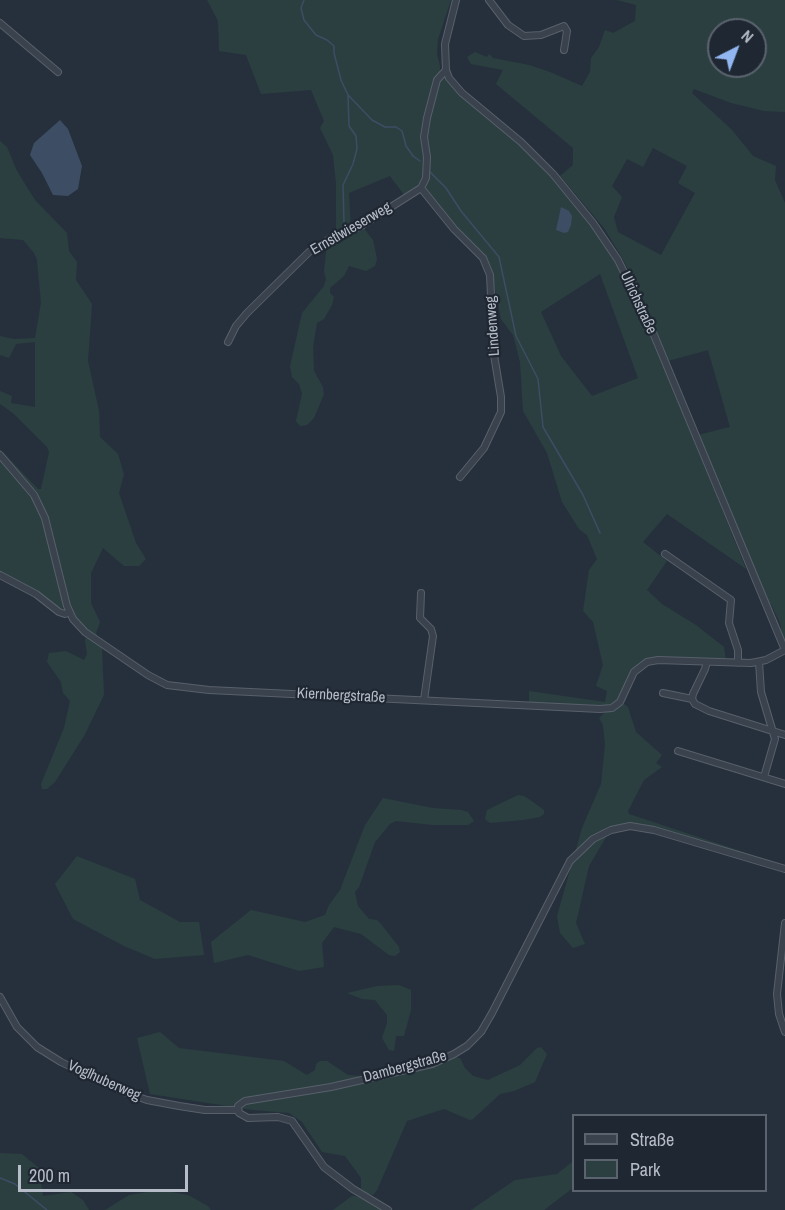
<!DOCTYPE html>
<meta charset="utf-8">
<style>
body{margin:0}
#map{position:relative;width:785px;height:1210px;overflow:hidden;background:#26303c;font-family:"Archivo Narrow",sans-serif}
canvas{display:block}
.legend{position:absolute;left:572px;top:1114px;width:195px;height:78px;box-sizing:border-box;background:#1f2732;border:2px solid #5b636e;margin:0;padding:8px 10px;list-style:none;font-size:18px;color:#b6bdc8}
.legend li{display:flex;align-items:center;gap:12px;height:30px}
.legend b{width:30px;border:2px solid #5b636e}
.north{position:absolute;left:707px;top:18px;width:60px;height:60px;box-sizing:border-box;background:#1f2732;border:2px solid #5b636e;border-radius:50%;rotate:42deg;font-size:16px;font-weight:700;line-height:24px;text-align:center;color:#b6bdc8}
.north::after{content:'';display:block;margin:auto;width:21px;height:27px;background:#92b6f0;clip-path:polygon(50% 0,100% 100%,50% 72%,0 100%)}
.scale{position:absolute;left:18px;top:1165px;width:170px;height:27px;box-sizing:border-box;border:3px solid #b6bdc8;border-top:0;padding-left:8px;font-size:18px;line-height:21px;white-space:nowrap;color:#b6bdc8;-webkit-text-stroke:4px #1f2732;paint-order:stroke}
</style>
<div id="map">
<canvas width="785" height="1210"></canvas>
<ul class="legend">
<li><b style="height:8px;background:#3a424d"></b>Straße</li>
<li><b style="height:16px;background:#2b3f40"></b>Park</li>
</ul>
<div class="north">N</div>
<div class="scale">200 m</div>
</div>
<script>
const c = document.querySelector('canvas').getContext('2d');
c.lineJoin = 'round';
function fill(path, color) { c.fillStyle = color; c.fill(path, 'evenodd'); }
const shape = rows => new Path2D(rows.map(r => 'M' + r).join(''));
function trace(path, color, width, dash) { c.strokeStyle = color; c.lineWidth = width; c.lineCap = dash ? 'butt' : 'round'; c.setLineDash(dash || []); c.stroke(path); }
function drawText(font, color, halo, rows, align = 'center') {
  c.font = font + ' "Archivo Narrow",sans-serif'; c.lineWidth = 4.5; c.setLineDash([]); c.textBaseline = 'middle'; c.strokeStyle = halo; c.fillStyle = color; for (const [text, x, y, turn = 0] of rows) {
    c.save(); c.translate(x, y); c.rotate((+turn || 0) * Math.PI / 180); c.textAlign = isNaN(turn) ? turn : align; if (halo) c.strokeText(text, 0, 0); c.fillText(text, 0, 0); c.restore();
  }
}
fill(shape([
 [207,0,451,0,438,39,437,54,440,66,440,73,472,106,526,150,586,217,616,263,655,343,746,569,667,514,643,542,667,561,647,590,662,604,696,625,724,647,726,660,644,661,634,668,620,699,616,702,605,706,529,703,529,691,605,702,607,691,596,686,603,665,593,622,583,611,589,570,597,559,587,535,579,529,562,502,547,453,523,411,520,362,513,335,501,319,490,265,484,256,463,235,423,188,405,196,390,176,349,193,351,230,340,233,336,231,336,184,333,155,320,128,324,121,311,90,261,94,246,55,219,51,218,21],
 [600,274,638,378,592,396,561,356,541,312],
 [617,0,785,0,785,112,764,111,731,103,694,89,692,93,732,130,753,156,776,166,775,180,785,203,785,641,782,636,780,623,772,606,765,598,735,521,698,435,730,427,708,350,668,361,641,294,621,256,604,228,560,176,573,165,573,148,496,84,503,70,471,64,467,57,475,52,487,57,489,54,493,58,529,65,550,72,582,86,590,72,591,58,599,47,605,30,613,33,635,21,636,5],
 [719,30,755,30,755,66,719,66],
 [653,148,687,166,678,183,695,193,661,255,618,232,614,217,622,197,612,186,627,159,643,167],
 [0,141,7,147,17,171,35,200,67,233,69,251,77,262,76,280,92,304,88,361,99,411,100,437,118,454,124,474,119,493,136,543,146,559,139,566,124,566,103,548,91,573,91,603,100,622,96,633,102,647,104,695,84,736,55,782,47,789,42,789,41,784,64,728,70,701,63,693,61,682,47,662,49,653,66,651,84,660,87,654,85,640,87,632,79,624,71,609,46,514,0,453,0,449,38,489,41,489,49,452,47,447,14,414,0,404,0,391,12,396,11,403,35,407,35,342,16,344,9,358,0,355,0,336,14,339,35,338,41,303,37,260,34,253,23,240,0,238],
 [363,227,373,240,377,259,375,266,366,271,349,266,344,276,330,288,330,293,334,297,332,305,324,319,317,323,313,347,314,371,323,387,324,394,314,418,307,425,300,426,296,421,302,394,299,384,292,377,290,366,302,313,324,286,326,279,324,271,327,245],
 [0,458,34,499,43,517,64,604,62,609,0,573],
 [624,704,628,707,636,732,662,755,656,763,662,767,644,780,628,811,629,814,777,863,629,823,612,827,589,866,576,923,585,944,573,948,560,933,557,916,582,828,601,784,605,745,603,725,599,718,605,712],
 [518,795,524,796,533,802,544,810,544,814,540,817,523,820,490,823,485,819,487,810],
 [383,798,433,808,461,810,468,812,474,821,468,825,433,825,396,821,390,824,375,842,359,887,355,892,358,906,369,919,377,920,381,924,399,947,400,952,395,956,389,955,361,934,334,927,322,943,324,967,299,971,248,955,214,963,211,942,251,910,305,922,325,915,329,905,340,890,365,825],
 [77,856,135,879,140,900,180,922,199,922,204,955,155,959,124,946,73,919,55,884],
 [399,985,411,990,411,1010,404,1036,396,1036,394,1051,389,1050,382,1038,387,1023,387,1015,375,1000,362,999,347,993,377,986],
 [160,1032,179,1048,284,1061,307,1075,315,1070,316,1064,320,1061,327,1061,348,1075,377,1077,453,1057,460,1058,465,1068,473,1076,488,1080,520,1065,537,1048,541,1047,547,1054,535,1082,514,1091,500,1094,473,1119,470,1120,444,1109,407,1121,377,1190,373,1195,367,1194,361,1189,361,1178,345,1156,322,1152,302,1122,289,1113,253,1110,150,1094,137,1038],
 [0,1153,22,1154,39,1168,43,1196,71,1192,83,1200,89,1210,0,1210],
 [572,1162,573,1162,573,1188,544,1210,471,1210,515,1180,557,1174],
 [160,1190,188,1195,208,1206,211,1210,105,1210,129,1195],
 [352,1196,362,1197,383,1210,333,1210]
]), '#2b3f40');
fill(shape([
 [60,120,68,129,82,166,78,189,68,196,53,195,42,173,30,155,34,143],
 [561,207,569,211,572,216,571,225,568,232,564,233,556,230]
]), '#3d4d64');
trace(shape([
 [304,0,301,8,304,20,316,35,327,40,334,46,334,53,341,80,348,95,349,126,356,136,357,149,353,164,343,185,344,222],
 [348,95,372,120,385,127,396,127,402,131,406,146,413,156,420,161],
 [429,171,446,188,461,211,499,257,516,336,538,379,543,427,583,495,600,533],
 [0,1178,15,1184,47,1210]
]), '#3d4d64', 1.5);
const minor = shape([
 [456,0,445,44,446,70,449,78,462,93,521,142,553,174,593,223,618,260,649,323,785,650],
 [489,0,508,25,524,36,541,35,564,26,567,31,564,50],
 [0,23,58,72],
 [421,188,454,229,483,258,490,275,494,355,501,397,501,412,484,448,460,477],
 [228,342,236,326,247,313,309,252,329,239,361,226,421,188,426,178,427,157,424,137,427,118,437,80,446,70],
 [0,455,34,495,45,518,67,606,73,619,85,632,148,675,167,685,209,690,600,709,612,708,620,702,634,672,647,662,658,660,751,663,766,660,785,650],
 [665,554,731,600,729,623,738,650,738,663],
 [0,575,36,594,59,612,65,614,69,612],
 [421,593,420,618,431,629,433,636,424,700],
 [707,662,705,669,693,694,692,699,695,704,709,711,785,735],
 [759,662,761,692,775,739,764,777],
 [663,693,692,699],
 [678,751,785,784],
 [785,923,777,994,779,1014,785,1032],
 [0,997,17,1027,37,1047,61,1062,124,1092,147,1100,179,1106,205,1110,238,1110],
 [388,1210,353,1189,324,1167,292,1121,278,1117,248,1118,239,1113,238,1106,245,1101,331,1087,432,1064,454,1054,467,1046,481,1032,492,1013,570,861,593,839,611,830,630,826,654,830,785,869]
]);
trace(minor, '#58606b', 8);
trace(minor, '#3a424d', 6);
drawText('15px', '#b6bdc8', '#1f2732', [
 ["Ernstlwieserweg",351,229,-30],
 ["Ulrichstraße",638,303,65],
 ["Lindenweg",493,326,-94],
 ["Kiernbergstraße",341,696,3],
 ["Dambergstraße",405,1067,-15],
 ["Voglhuberweg",104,1081,24]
]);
</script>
